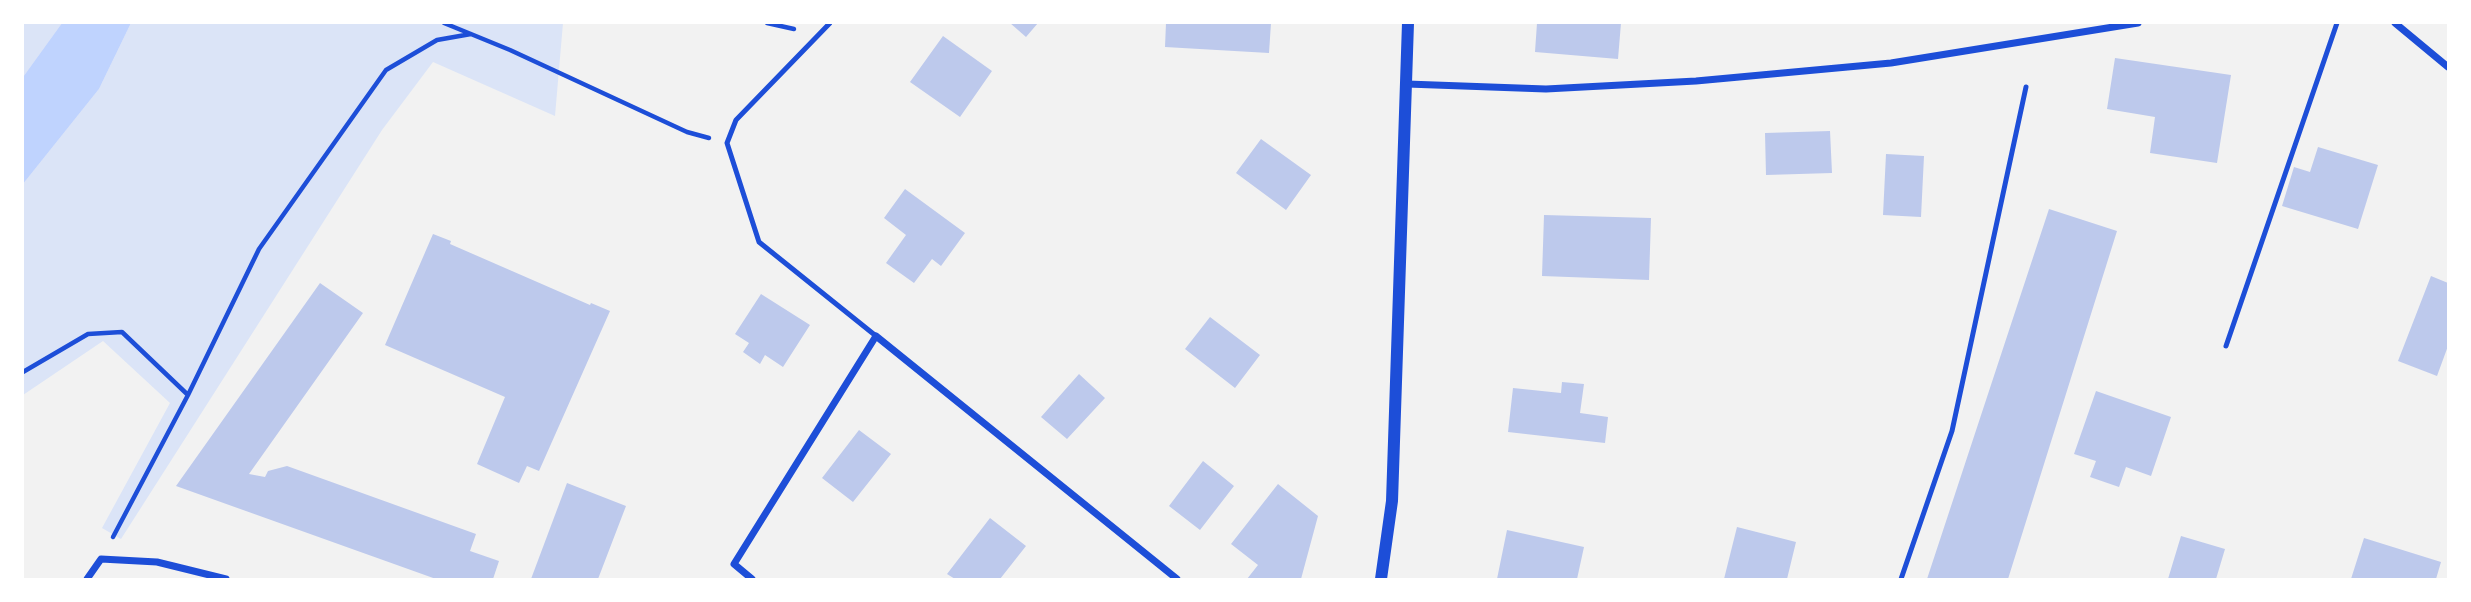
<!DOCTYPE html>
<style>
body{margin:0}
#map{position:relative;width:2471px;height:602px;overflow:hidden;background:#f2f2f2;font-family:Ubuntu,sans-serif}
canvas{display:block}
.frame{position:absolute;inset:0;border:24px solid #fff;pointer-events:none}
</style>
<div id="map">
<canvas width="2471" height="602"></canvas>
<div class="frame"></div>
</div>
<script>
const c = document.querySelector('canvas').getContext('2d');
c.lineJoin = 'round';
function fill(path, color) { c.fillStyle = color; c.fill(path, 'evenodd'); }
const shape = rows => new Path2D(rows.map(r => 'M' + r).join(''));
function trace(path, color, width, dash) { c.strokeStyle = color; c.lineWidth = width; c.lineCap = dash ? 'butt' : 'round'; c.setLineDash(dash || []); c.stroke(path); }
fill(shape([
 [23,23,62,23,23,77],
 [131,23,563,23,555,116,433,62,382,130,121,539,102,528,170,403,103,341,23,395,23,184,99,89]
]), '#dbe4f7');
fill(shape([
 [62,23,131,23,99,89,23,184,23,77]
]), '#bfd3fe');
fill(shape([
 [1010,23,1038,23,1026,37],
 [1166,23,1271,23,1269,53,1165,47],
 [1537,23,1621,23,1618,59,1535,52],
 [943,36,992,71,960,117,910,82],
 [2115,58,2231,75,2217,163,2150,153,2155,117,2107,109],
 [1830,131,1832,173,1766,175,1765,133],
 [1261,139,1311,175,1286,210,1236,173],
 [2318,147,2378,165,2358,229,2282,206,2294,167,2310,172],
 [1886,154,1924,156,1921,217,1883,215],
 [905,189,965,233,941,266,932,259,914,283,886,263,906,235,884,218],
 [2049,209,2117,231,2008,579,1927,579],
 [1544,215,1651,218,1649,280,1542,276],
 [433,234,451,241,450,244,590,305,591,303,610,311,539,471,527,466,519,483,477,464,505,397,385,345],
 [2431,276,2448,283,2448,346,2437,376,2398,361],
 [320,283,363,313,249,474,265,477,268,471,287,466,476,534,470,551,499,561,493,579,436,579,176,486],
 [761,294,810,325,783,367,765,355,760,364,743,352,749,343,735,334],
 [1210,317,1260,355,1235,388,1185,349],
 [1079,374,1105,398,1067,439,1041,417],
 [1562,382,1584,384,1580,413,1608,417,1605,443,1508,432,1513,388,1561,393],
 [2096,391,2171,417,2151,476,2126,467,2119,487,2090,477,2096,461,2074,454],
 [859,430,891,454,853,502,822,478],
 [1203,461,1234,486,1200,530,1169,506],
 [567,483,626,506,598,579,531,579],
 [1278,484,1318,516,1301,579,1247,579,1258,565,1231,544],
 [990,518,1026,546,1000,579,955,579,947,574],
 [1737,527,1796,542,1787,579,1724,579],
 [1507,530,1584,547,1577,579,1497,579],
 [2181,536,2225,549,2216,579,2168,579],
 [2364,538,2441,562,2436,579,2351,579]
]), '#bdc9ec');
trace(shape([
 [444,23,510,50,687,132,709,138],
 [767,23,794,29],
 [23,372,88,334,122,332,188,395],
 [113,537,188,395,259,249,386,70,437,40,471,34]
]), '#1d4ed8', 4.5);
trace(shape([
 [830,23,736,120,727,143,759,242,876,336],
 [2226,346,2337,23],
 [1901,579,1952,431,2026,87]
]), '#1d4ed8', 5);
trace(shape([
 [2395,23,2448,67],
 [1407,84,1546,89,1696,81,1891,63,2138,23],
 [87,579,101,559,157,562,226,579],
 [752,579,734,564,876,336,1177,579]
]), '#1d4ed8', 7);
trace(shape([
 [1381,579,1392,501,1408,23]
]), '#1d4ed8', 12);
</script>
